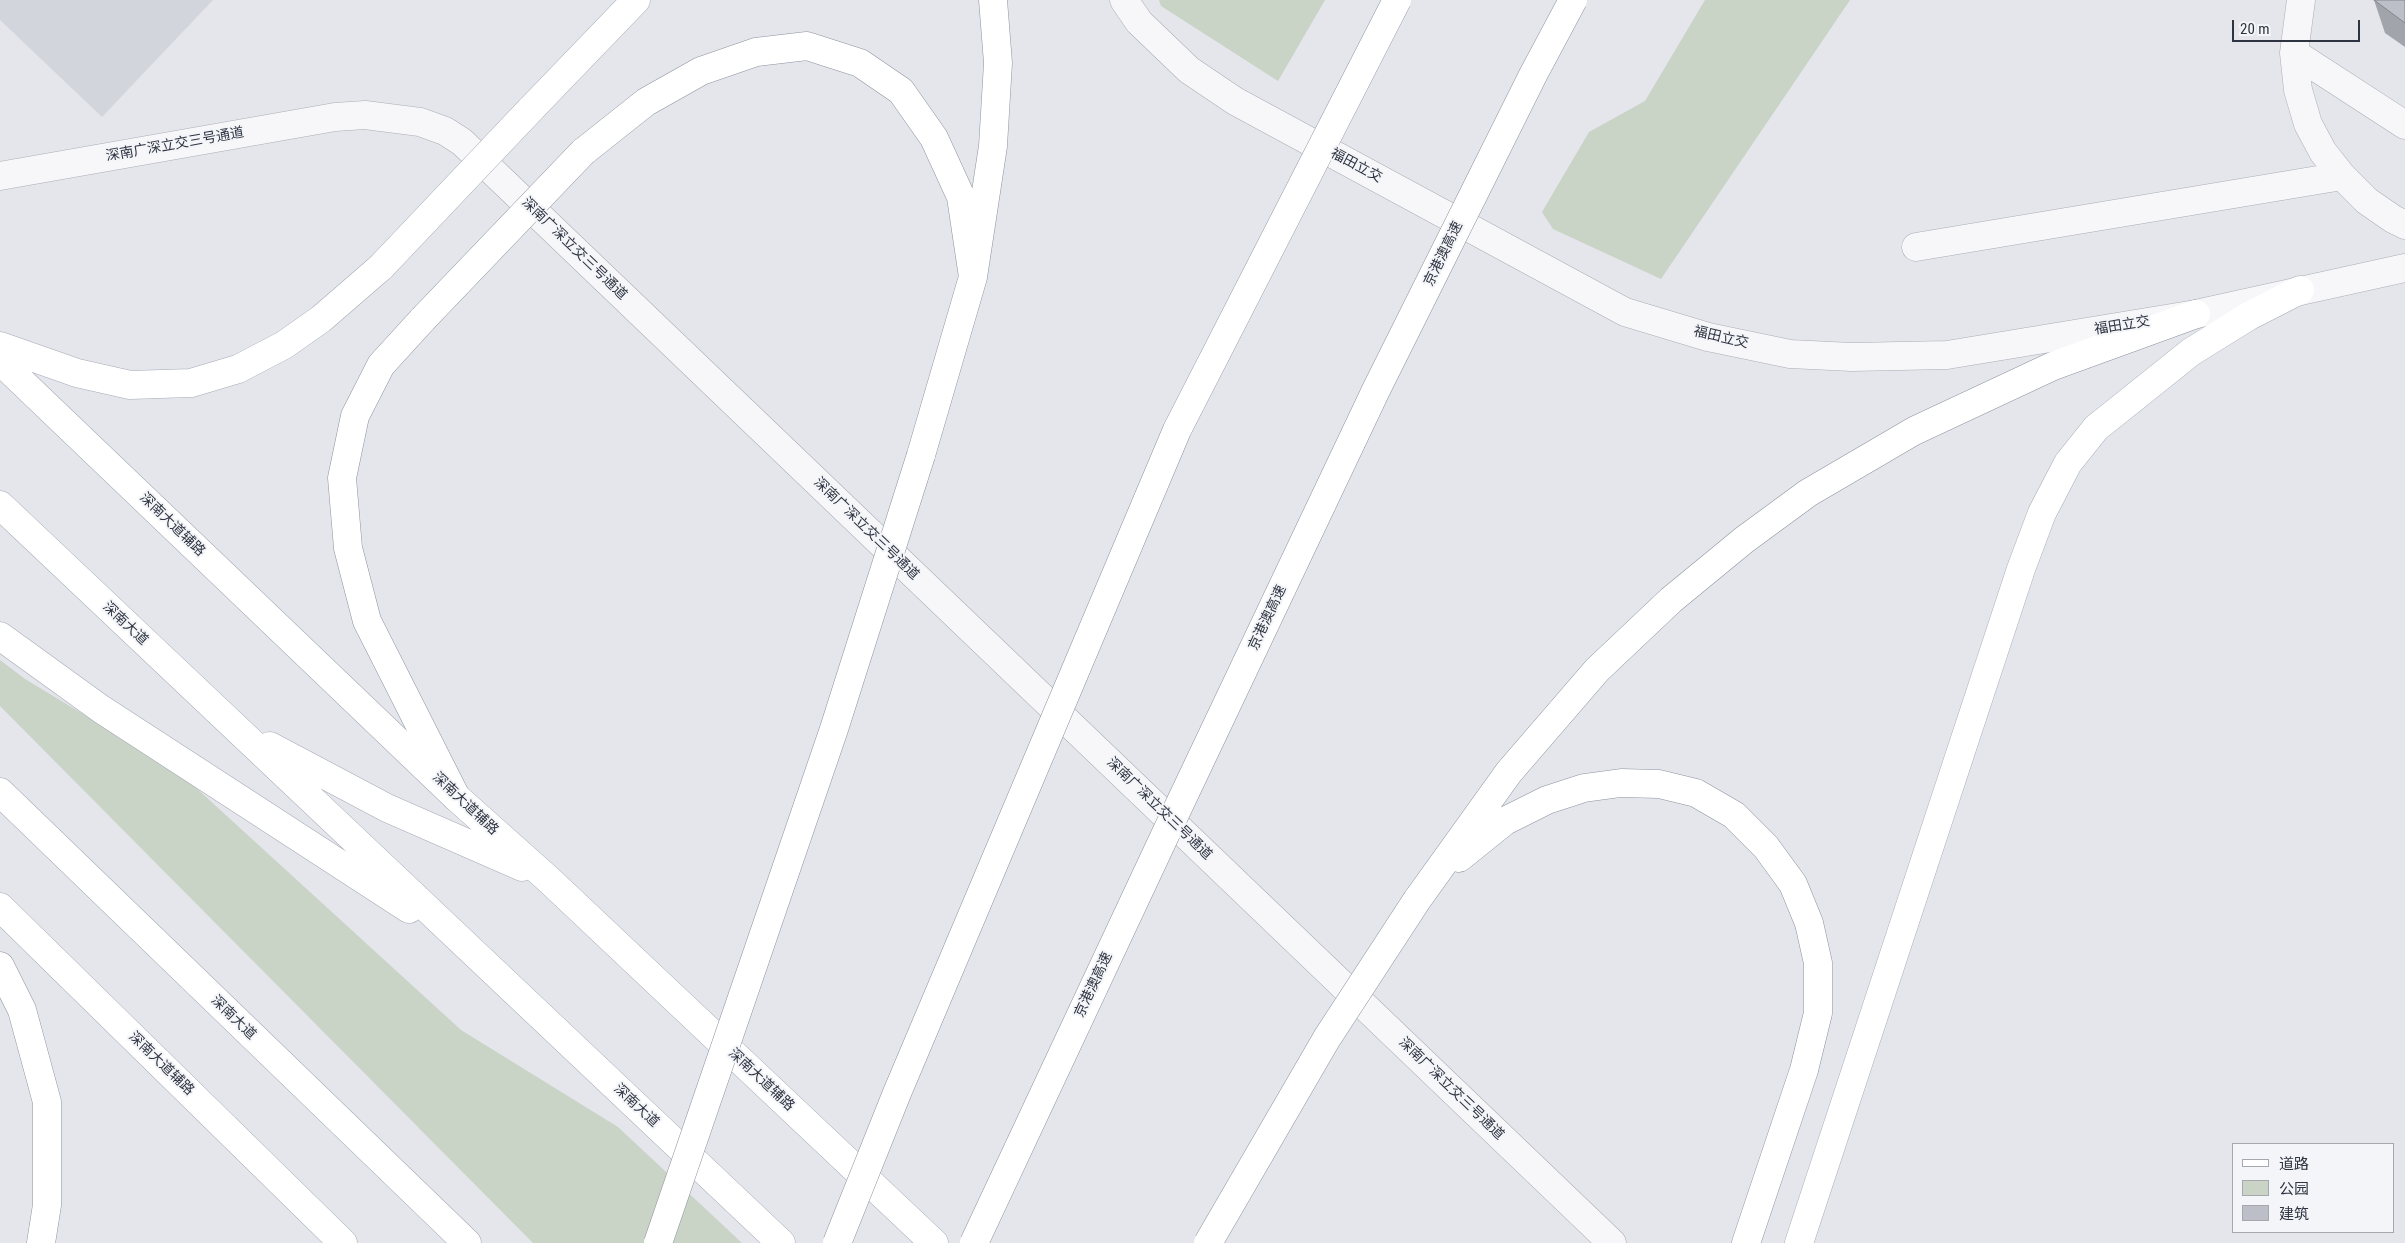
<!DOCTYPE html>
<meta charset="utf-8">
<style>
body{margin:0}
#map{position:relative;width:2405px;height:1243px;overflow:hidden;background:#e4e6eb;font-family:"Roboto Condensed","Noto Sans SC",sans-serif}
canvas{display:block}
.legend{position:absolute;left:2232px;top:1143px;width:162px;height:90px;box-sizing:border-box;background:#f4f5f8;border:1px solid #a5a8af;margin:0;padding:6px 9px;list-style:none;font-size:15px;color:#2e3441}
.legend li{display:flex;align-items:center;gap:10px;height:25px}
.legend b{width:25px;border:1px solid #a5a8af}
.scale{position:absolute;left:2232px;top:20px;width:128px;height:22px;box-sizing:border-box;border:2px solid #2e3441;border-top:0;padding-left:6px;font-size:15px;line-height:18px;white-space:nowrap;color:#2e3441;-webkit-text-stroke:4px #f4f5f8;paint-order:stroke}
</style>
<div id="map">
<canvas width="2405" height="1243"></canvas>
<ul class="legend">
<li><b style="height:6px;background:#fff"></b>道路</li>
<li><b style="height:14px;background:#c9d3c6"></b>公园</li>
<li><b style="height:14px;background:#bcbfc7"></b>建筑</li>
</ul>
<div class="scale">20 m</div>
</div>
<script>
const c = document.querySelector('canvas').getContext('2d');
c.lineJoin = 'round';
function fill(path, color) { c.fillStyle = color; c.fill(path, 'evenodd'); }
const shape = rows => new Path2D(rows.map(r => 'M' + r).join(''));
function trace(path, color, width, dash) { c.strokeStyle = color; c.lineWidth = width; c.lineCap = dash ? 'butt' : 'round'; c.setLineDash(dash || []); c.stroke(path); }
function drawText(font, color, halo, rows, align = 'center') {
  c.font = font + ' "Roboto Condensed","Noto Sans SC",sans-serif'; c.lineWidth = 4; c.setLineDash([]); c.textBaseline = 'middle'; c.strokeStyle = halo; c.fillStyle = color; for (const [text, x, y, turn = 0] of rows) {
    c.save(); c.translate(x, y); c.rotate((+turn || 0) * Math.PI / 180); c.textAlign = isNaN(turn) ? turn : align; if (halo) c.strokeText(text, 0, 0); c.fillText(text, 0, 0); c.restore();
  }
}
fill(shape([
 [0,0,213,0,102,117,0,20]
]), '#d3d5dc');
fill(shape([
 [1159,0,1325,0,1278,81,1161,6],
 [1705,0,1850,0,1661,279,1553,229,1542,212,1589,132,1645,101],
 [0,660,25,679,164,763,194,786,461,1030,618,1127,742,1243,533,1243,0,706]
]), '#c9d3c6');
const minor = shape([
 [1124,0,1139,22,1189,70,1235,101,1625,312,1708,337,1790,354,1852,357,1947,355,2196,314,2405,268],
 [2301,0,2294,53,2298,90,2308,124,2323,152,2342,176,2367,201,2393,219,2405,225],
 [2294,53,2405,125],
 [0,176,335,117,365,115,420,122,445,131,462,142,1612,1243],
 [1916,247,2342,176]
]);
const major = shape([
 [530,110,636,0],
 [0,346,77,373,130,385,191,383,238,369,284,345,321,319,381,267],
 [0,361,456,797,548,879,934,1243],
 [0,505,781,1243],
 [0,636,101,709,409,909],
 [270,746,387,808,522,867],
 [0,792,467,1243],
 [0,907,343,1243],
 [1799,1243,2021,569,2042,513,2068,463,2096,428,2191,352,2249,316,2300,290]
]);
const highway = shape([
 [583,152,646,102,701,71,756,52,807,46,860,63,901,91,934,138,961,197,973,277],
 [423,319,381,365,355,416,342,478,348,548,367,621,456,797],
 [921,455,973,277,993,146,998,63,993,0],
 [1459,858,1505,821,1547,800,1584,788,1621,783,1659,784,1696,793,1734,815,1766,847,1793,884,1809,923,1818,963,1818,1013,1804,1070,1746,1243],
 [1417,900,1509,772,1597,670,1671,600,1744,540,1808,493,1914,431,2053,366,2196,314],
 [0,966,22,1010,47,1102,47,1205,41,1243]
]);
trace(minor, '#aaadb5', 29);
trace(major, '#a5aab5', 29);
trace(highway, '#8d939f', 29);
trace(minor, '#f7f7f9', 28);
trace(major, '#fff', 28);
trace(highway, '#fff', 28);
const majorBridge = shape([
 [381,267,530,110]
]);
const highwayBridge = shape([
 [423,319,583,152],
 [658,1243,834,729,921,455],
 [837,1243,897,1093,1177,430,1397,0],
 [974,1243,1174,816,1376,390,1533,75,1573,0],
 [1208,1243,1327,1038,1417,900]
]);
trace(majorBridge, '#a5aab5', 29, []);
trace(highwayBridge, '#8d939f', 29, []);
trace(majorBridge, '#fff', 28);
trace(highwayBridge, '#fff', 28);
fill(shape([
 [2374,0,2405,0,2405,47,2385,33]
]), '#a2a4ab');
const building = shape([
 [2374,0,2405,0,2405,23,2374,0]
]);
fill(building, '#bcbfc7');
trace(building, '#84868b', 1);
drawText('14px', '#2e3441', '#f4f5f8', [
 ["深南广深立交三号通道",175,145,-10],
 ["福田立交",1356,166,28],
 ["深南广深立交三号通道",574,249,44],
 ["京港澳高速",1444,254,-64],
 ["福田立交",2122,326,-9],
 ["福田立交",1721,338,13],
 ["深南大道辅路",172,525,44],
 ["深南广深立交三号通道",866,529,44],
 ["京港澳高速",1268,618,-65],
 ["深南大道",125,624,43],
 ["深南大道辅路",465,804,43],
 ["深南广深立交三号通道",1159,809,44],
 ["京港澳高速",1094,985,-65],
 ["深南大道",233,1018,44],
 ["深南大道辅路",161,1064,44],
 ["深南大道辅路",761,1080,43],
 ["深南广深立交三号通道",1451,1089,44],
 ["深南大道",636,1106,43]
]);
</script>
